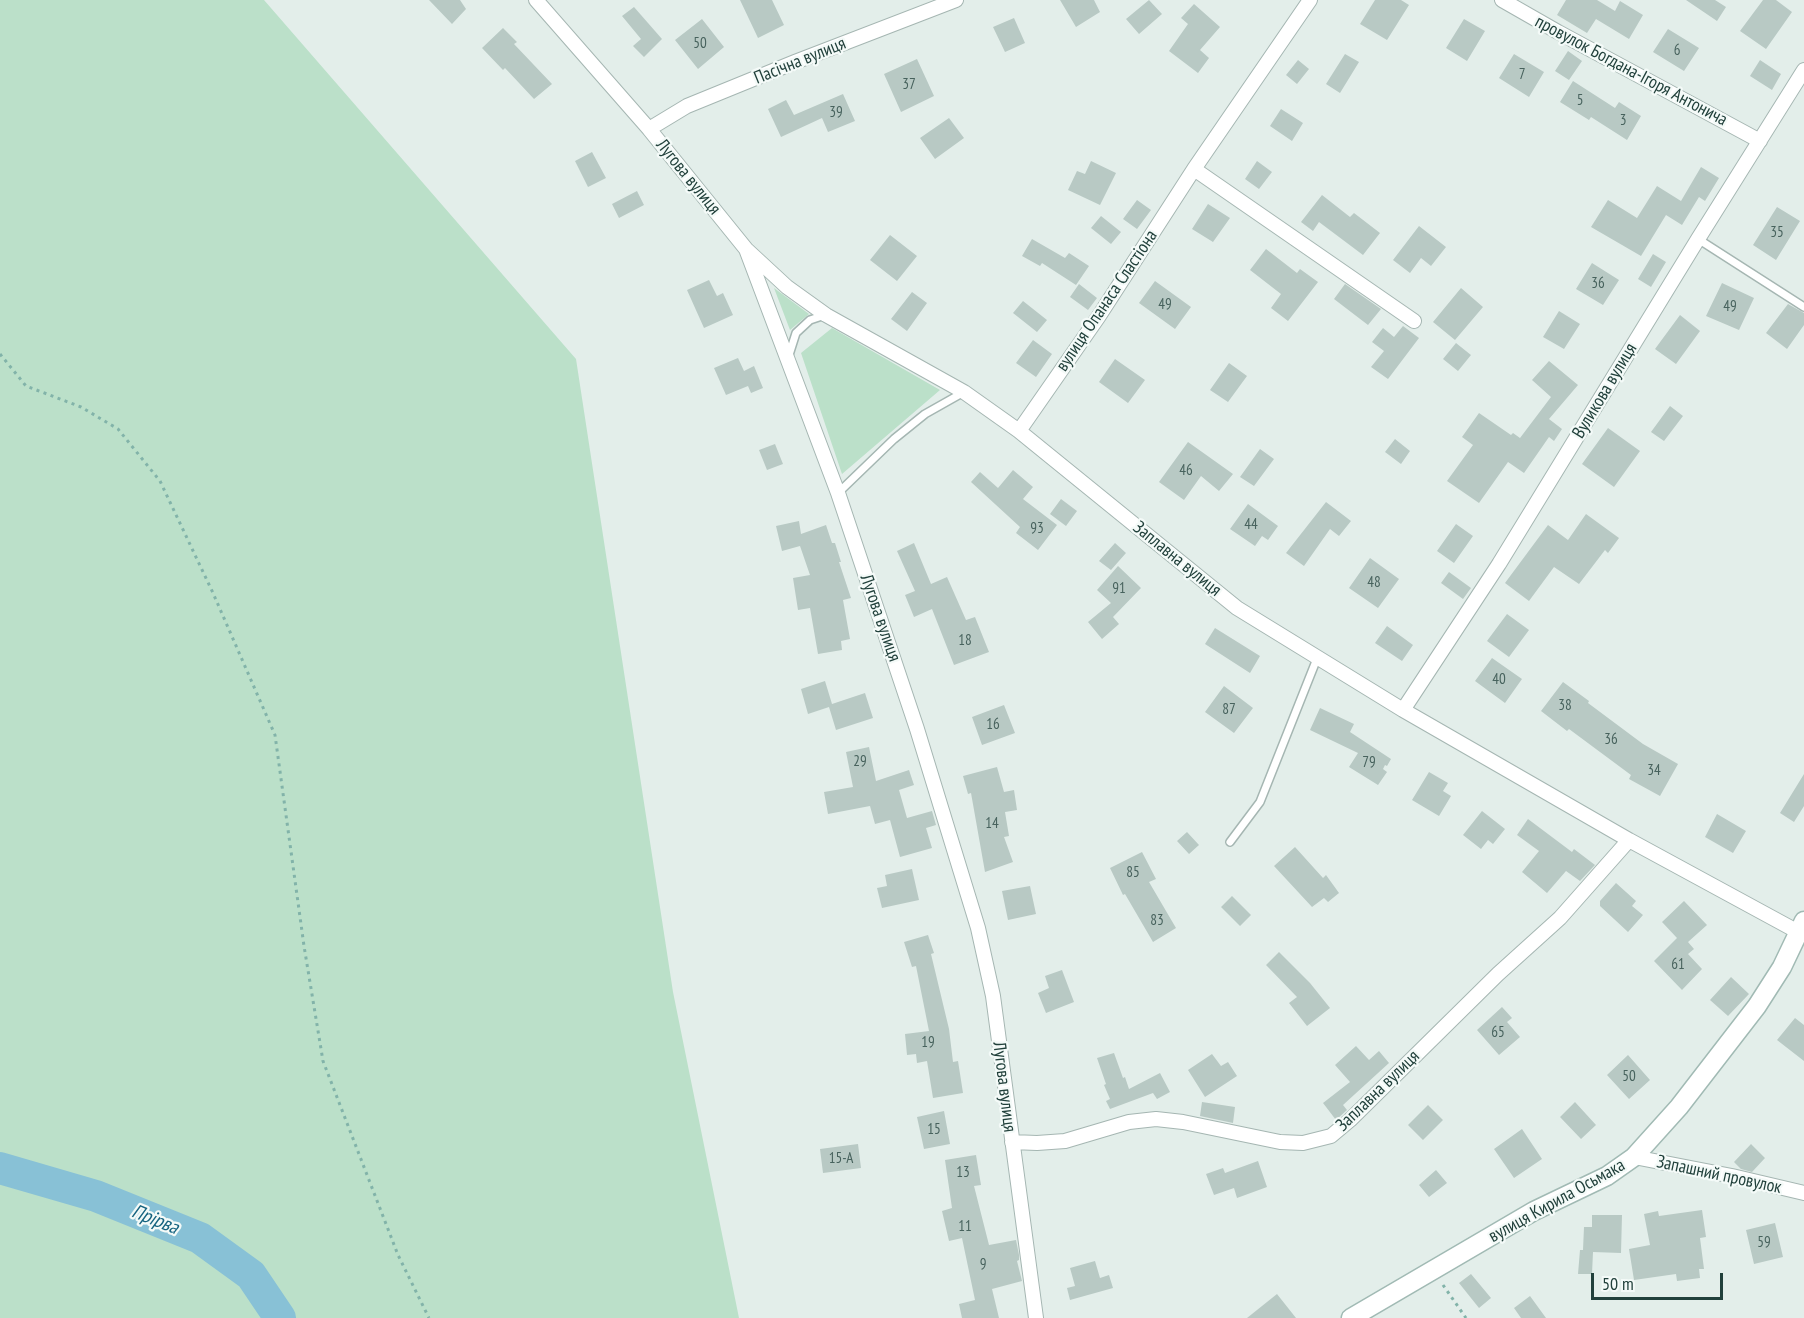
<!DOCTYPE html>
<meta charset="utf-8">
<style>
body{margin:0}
#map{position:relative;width:1804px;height:1318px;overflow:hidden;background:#e3eeea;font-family:"PT Sans Narrow",sans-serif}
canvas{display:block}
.scale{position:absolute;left:1591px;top:1273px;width:132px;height:27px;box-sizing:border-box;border:3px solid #21403b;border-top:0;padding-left:8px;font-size:18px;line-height:21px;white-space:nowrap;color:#21403b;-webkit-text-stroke:4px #f4faf8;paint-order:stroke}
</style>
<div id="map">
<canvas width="1804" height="1318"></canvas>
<div class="scale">50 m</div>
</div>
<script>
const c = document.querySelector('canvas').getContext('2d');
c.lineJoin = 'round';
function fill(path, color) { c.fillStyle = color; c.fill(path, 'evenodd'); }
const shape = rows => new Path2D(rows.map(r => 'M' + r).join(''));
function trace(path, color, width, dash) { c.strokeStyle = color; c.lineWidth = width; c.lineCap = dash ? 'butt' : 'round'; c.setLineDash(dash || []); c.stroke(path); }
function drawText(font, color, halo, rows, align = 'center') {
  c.font = font + ' "PT Sans Narrow",sans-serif'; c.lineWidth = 4.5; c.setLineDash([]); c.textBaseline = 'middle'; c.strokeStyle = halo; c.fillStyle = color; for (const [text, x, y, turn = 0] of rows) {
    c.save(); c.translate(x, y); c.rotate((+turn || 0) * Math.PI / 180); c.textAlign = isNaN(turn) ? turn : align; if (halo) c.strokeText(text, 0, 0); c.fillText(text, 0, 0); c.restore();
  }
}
fill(shape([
 [0,0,264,0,576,359,673,992,739,1318,0,1318],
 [774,288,809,314,790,330],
 [832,328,940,390,842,474,801,353]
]), '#bbe0c9');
trace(shape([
 [0,1168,96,1196,200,1238,251,1275,280,1318]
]), '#88c1d6', 32);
fill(shape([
 [429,0,460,0,466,9,452,24],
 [740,0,772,0,784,25,758,38],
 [1060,0,1094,0,1100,12,1076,27],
 [1149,0,1162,14,1139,34,1126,19],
 [1375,0,1401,0,1409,5,1387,40,1360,24],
 [1566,0,1597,0,1615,11,1620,1,1643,15,1629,39,1596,19,1587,33,1557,15],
 [1686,0,1715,0,1726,7,1717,21],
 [1763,0,1776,0,1792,12,1766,49,1740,31],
 [1194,4,1220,27,1200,50,1209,58,1198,73,1169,51,1188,24,1181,18],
 [634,7,662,39,644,57,633,46,641,39,622,16],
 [1014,18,1025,43,1005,52,993,27],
 [702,19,724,47,698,69,675,40],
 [1464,19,1485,31,1467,61,1446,48],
 [503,28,517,42,514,44,552,84,534,99,505,68,503,70,482,48],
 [1668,29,1699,48,1684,71,1653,52],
 [1568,51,1582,61,1569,80,1555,71],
 [1345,54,1359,62,1340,93,1326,84],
 [1514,54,1544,72,1529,97,1499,78],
 [917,59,934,96,901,112,884,74],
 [1298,60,1309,69,1297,84,1286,75],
 [1760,60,1781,74,1772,90,1750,76],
 [1573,81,1615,108,1619,102,1641,116,1627,140,1591,117,1589,120,1560,102],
 [843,94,855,121,828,132,822,118,781,137,768,109,786,100,794,115],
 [1281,109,1303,123,1292,141,1270,126],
 [949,118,964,138,935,159,920,138],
 [592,152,606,178,588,187,575,161],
 [1091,161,1116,173,1100,205,1068,190,1077,171,1085,174],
 [1257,161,1272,172,1259,189,1245,179],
 [1701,167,1719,178,1705,201,1699,197,1682,225,1666,215,1641,256,1591,227,1608,200,1637,218,1657,186,1681,201],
 [637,191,644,205,619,218,612,204],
 [1322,195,1350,217,1354,213,1380,233,1363,255,1319,222,1313,231,1301,222],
 [1137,200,1151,210,1137,229,1123,219],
 [1208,204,1230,218,1213,242,1192,229],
 [1777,207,1800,221,1776,260,1753,245],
 [1101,216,1121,232,1111,244,1091,228],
 [1419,226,1446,247,1431,266,1421,258,1410,273,1393,260],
 [890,235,917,256,897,281,870,260],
 [1032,239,1065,258,1069,253,1089,266,1076,285,1042,263,1040,266,1022,256],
 [1266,249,1297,273,1300,269,1318,282,1288,321,1271,308,1281,294,1250,270],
 [1653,254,1666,262,1651,287,1638,279],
 [1592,263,1619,280,1603,305,1576,289],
 [709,280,717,296,723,293,733,315,704,328,687,290],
 [1155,281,1191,307,1175,329,1139,303],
 [1722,283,1754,298,1739,330,1706,316],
 [1079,284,1097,298,1088,310,1070,297],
 [1345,284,1381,309,1368,325,1334,299],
 [1461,288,1483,307,1455,340,1433,322],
 [912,292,927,303,907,331,891,319],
 [1023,301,1047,320,1037,332,1013,313],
 [1788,304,1804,313,1804,325,1787,349,1766,333],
 [1559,311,1580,324,1564,349,1543,337],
 [1680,315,1700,331,1676,364,1655,349],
 [1403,326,1419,338,1388,379,1371,367,1384,351,1372,342,1383,328,1394,337],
 [1033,340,1052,354,1036,377,1016,363],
 [1456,343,1471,355,1458,371,1443,359],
 [738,358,744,371,754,366,763,388,751,393,748,386,726,395,714,368],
 [1115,359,1145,380,1128,403,1099,382],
 [1549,361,1578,385,1549,419,1562,429,1554,441,1549,437,1524,473,1508,462,1479,503,1447,481,1473,445,1462,437,1479,413,1511,435,1513,433,1520,438,1551,397,1532,380],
 [1229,363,1247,376,1228,402,1210,390],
 [1670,406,1683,416,1664,441,1651,432],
 [1608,428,1640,451,1614,487,1582,464],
 [1395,439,1410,451,1401,464,1385,452],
 [1188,442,1233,474,1219,491,1201,476,1184,500,1159,482],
 [775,444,783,464,767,470,759,450],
 [1260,449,1274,459,1254,486,1240,477],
 [1013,470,1033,487,1023,499,1057,525,1038,550,1016,533,1020,527,971,482,980,472,998,488],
 [1061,499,1077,511,1066,526,1050,514],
 [1326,502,1351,521,1339,536,1330,529,1304,566,1286,553],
 [1248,504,1278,526,1268,540,1262,536,1255,546,1230,529],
 [1586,514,1619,538,1608,553,1605,550,1579,584,1554,567,1529,601,1505,583,1548,525,1568,540],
 [799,521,801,534,826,525,832,543,835,543,841,562,839,562,851,598,843,600,850,639,841,641,842,650,818,654,810,608,798,610,793,578,810,575,800,546,782,551,776,526],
 [1456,524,1473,536,1454,563,1437,551],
 [914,543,931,584,947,577,966,620,975,617,989,652,954,665,932,609,914,617,905,595,915,591,897,551],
 [1115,543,1126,553,1111,570,1099,561],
 [1370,558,1399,579,1378,608,1349,588],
 [1118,566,1141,588,1113,617,1119,624,1102,639,1088,622,1111,603,1097,590],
 [1449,572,1471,588,1463,599,1441,583],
 [1507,614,1529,630,1509,657,1487,641],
 [1387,626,1413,645,1402,661,1375,643],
 [1215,628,1260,656,1250,673,1205,644],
 [1492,658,1522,679,1505,703,1475,681],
 [825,681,832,704,865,693,873,718,836,730,829,707,808,714,801,689],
 [1563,682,1589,701,1588,703,1643,744,1678,764,1660,796,1629,779,1631,775,1569,729,1567,731,1541,711],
 [1224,686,1253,708,1234,733,1205,712],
 [1004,705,1015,733,982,745,972,717],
 [1320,708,1354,724,1350,732,1391,759,1387,766,1385,765,1383,769,1387,772,1378,785,1349,767,1358,753,1310,730],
 [869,747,876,781,909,770,914,785,899,790,907,818,932,811,936,825,926,828,932,848,900,857,890,820,875,824,870,806,828,814,824,792,853,787,846,752],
 [997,767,1004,792,1014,790,1017,810,1005,812,1009,836,1004,837,1013,862,985,872,971,793,968,794,963,776],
 [1429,772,1448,783,1443,791,1451,796,1439,816,1412,800],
 [1804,774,1804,806,1794,822,1780,813],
 [1482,811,1505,829,1493,844,1488,840,1481,849,1463,835],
 [1717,814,1746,831,1733,853,1705,837],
 [1528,819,1572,852,1574,849,1595,865,1580,881,1566,871,1547,893,1522,872,1539,851,1517,835],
 [1187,832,1199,845,1189,854,1177,841],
 [1295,847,1323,878,1326,875,1339,893,1328,902,1324,898,1312,907,1274,866],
 [1142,852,1156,879,1149,882,1176,928,1153,942,1125,894,1123,895,1110,868],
 [912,869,919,900,882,908,877,888,887,886,885,875],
 [1616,883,1636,901,1632,906,1643,915,1628,932,1600,906,1600,901],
 [1030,886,1036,914,1008,920,1002,891],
 [1232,896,1251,915,1240,926,1221,907],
 [1684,901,1707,925,1688,942,1694,949,1688,954,1702,969,1682,990,1654,961,1677,938,1662,922],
 [928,935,934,953,931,954,949,1029,953,1062,958,1061,963,1093,933,1098,927,1061,917,1063,916,1054,907,1055,905,1034,929,1031,916,966,912,967,904,942],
 [1279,952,1310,983,1330,1008,1307,1026,1289,1003,1297,997,1266,965],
 [1062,970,1074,1002,1046,1013,1038,993,1049,988,1045,976],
 [1731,977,1749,994,1728,1016,1710,1000],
 [1502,1007,1512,1018,1507,1022,1520,1037,1499,1055,1477,1030],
 [1795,1018,1804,1025,1804,1061,1777,1040],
 [1356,1046,1369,1060,1379,1051,1389,1063,1343,1105,1347,1110,1336,1120,1323,1103,1350,1082,1335,1065],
 [1114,1053,1123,1078,1125,1077,1129,1089,1160,1073,1170,1092,1157,1099,1153,1093,1110,1109,1106,1101,1110,1099,1104,1085,1106,1084,1097,1058],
 [1212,1054,1221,1066,1228,1062,1237,1076,1205,1097,1188,1070],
 [1628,1055,1650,1080,1629,1099,1607,1075],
 [1202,1102,1235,1107,1233,1123,1200,1116],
 [1575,1102,1596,1125,1581,1139,1560,1117],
 [1428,1105,1443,1120,1423,1140,1408,1125],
 [944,1111,950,1144,924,1149,917,1117],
 [1522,1129,1542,1159,1514,1178,1494,1149],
 [858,1144,861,1168,823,1173,820,1149],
 [1751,1144,1765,1158,1752,1172,1741,1169,1734,1162],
 [976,1155,981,1185,974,1186,989,1245,1016,1240,1019,1255,1019,1260,1017,1261,1022,1281,992,1289,999,1318,962,1318,959,1304,975,1300,962,1238,949,1241,942,1211,952,1208,945,1160],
 [1258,1161,1267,1187,1237,1198,1234,1188,1214,1195,1206,1174,1223,1168,1225,1173],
 [1436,1170,1447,1183,1429,1197,1419,1185],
 [1702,1210,1706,1237,1700,1238,1704,1269,1699,1269,1700,1278,1677,1281,1676,1274,1634,1280,1629,1249,1650,1245,1644,1214,1658,1211,1659,1216],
 [1592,1215,1622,1215,1621,1253,1593,1252,1592,1274,1578,1274,1580,1250,1583,1250,1584,1227,1592,1227],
 [1775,1223,1783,1257,1754,1264,1746,1230],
 [1095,1261,1100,1278,1109,1275,1113,1288,1070,1300,1067,1288,1075,1286,1070,1268],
 [1471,1274,1491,1298,1479,1308,1459,1283],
 [1277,1294,1296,1318,1247,1318],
 [1530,1296,1546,1318,1521,1318,1514,1308]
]), '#b8c9c4');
const lane = shape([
 [1698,239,1804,307],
 [789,355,796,333,810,320,825,315],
 [838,493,894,439,925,414,964,392],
 [1230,842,1260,802,1318,656]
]);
const street = shape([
 [536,0,649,129,746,249,838,493,917,729,978,928,993,996,1036,1318],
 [1502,0,1558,32,1760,141],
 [649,129,687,106,795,62,956,0],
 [1194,169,1414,321],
 [747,250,787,287,826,315,964,392,1019,431,1237,608,1403,710,1629,840,1804,935],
 [1019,431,1099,316,1194,169,1310,0],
 [1403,710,1499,564,1698,239,1804,70],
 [1012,1142,1037,1143,1065,1141,1129,1122,1156,1119,1183,1122,1280,1142,1303,1143,1331,1136,1350,1120,1498,974,1560,918,1629,840],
 [1634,1157,1732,1176,1804,1193]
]);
const secondary = shape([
 [1351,1318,1534,1211,1607,1176,1634,1157,1679,1107,1757,1006,1782,967,1804,921]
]);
trace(lane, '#a5b6b2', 10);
trace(street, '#a5b6b2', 16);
trace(secondary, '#a1bab4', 21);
trace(shape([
 [0,354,26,386,81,407,118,429,160,481,213,593,275,735,304,946,323,1061,398,1255,429,1318],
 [1443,1285,1466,1318]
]), '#82b3a9', 3, [3, 4.5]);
trace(lane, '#fff', 7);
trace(street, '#fff', 14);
trace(secondary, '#fff', 18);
drawText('15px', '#47625d', null, [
 ["50",700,44],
 ["6",1677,51],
 ["7",1522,75],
 ["37",909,85],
 ["5",1580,101],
 ["39",836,113],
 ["3",1623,121],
 ["35",1777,233],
 ["36",1598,284],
 ["49",1165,305],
 ["49",1730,307],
 ["46",1186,471],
 ["44",1251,525],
 ["93",1037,529],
 ["48",1374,583],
 ["91",1119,589],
 ["18",965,641],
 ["40",1499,680],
 ["38",1565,706],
 ["87",1229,710],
 ["16",993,725],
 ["36",1611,740],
 ["29",860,762],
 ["79",1369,763],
 ["34",1654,771],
 ["14",992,824],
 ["85",1133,873],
 ["83",1157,921],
 ["61",1678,965],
 ["65",1498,1033],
 ["19",928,1043],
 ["50",1629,1077],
 ["15",934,1130],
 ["15-А",841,1159],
 ["13",963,1173],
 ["11",965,1227],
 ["59",1764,1243],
 ["9",983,1265]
]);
drawText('18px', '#21403b', '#f4faf8', [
 ["Пасічна вулиця",800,61,-22],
 ["провулок Богдана-Ігоря Антонича",1631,71,28],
 ["Лугова вулиця",688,177,51],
 ["вулиця Опанаса Сластіона",1107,301,-56],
 ["Вуликова вулиця",1605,391,-59],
 ["Заплавна вулиця",1177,559,39],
 ["Лугова вулиця",880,618,71],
 ["Лугова вулиця",1004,1087,83],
 ["Заплавна вулиця",1378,1091,-44],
 ["Запашний провулок",1719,1175,12],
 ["вулиця Кирила Осьмака",1557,1201,-29]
]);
drawText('italic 20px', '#176480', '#f4faf8', [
 ["Прірва",155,1220,22]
]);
</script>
